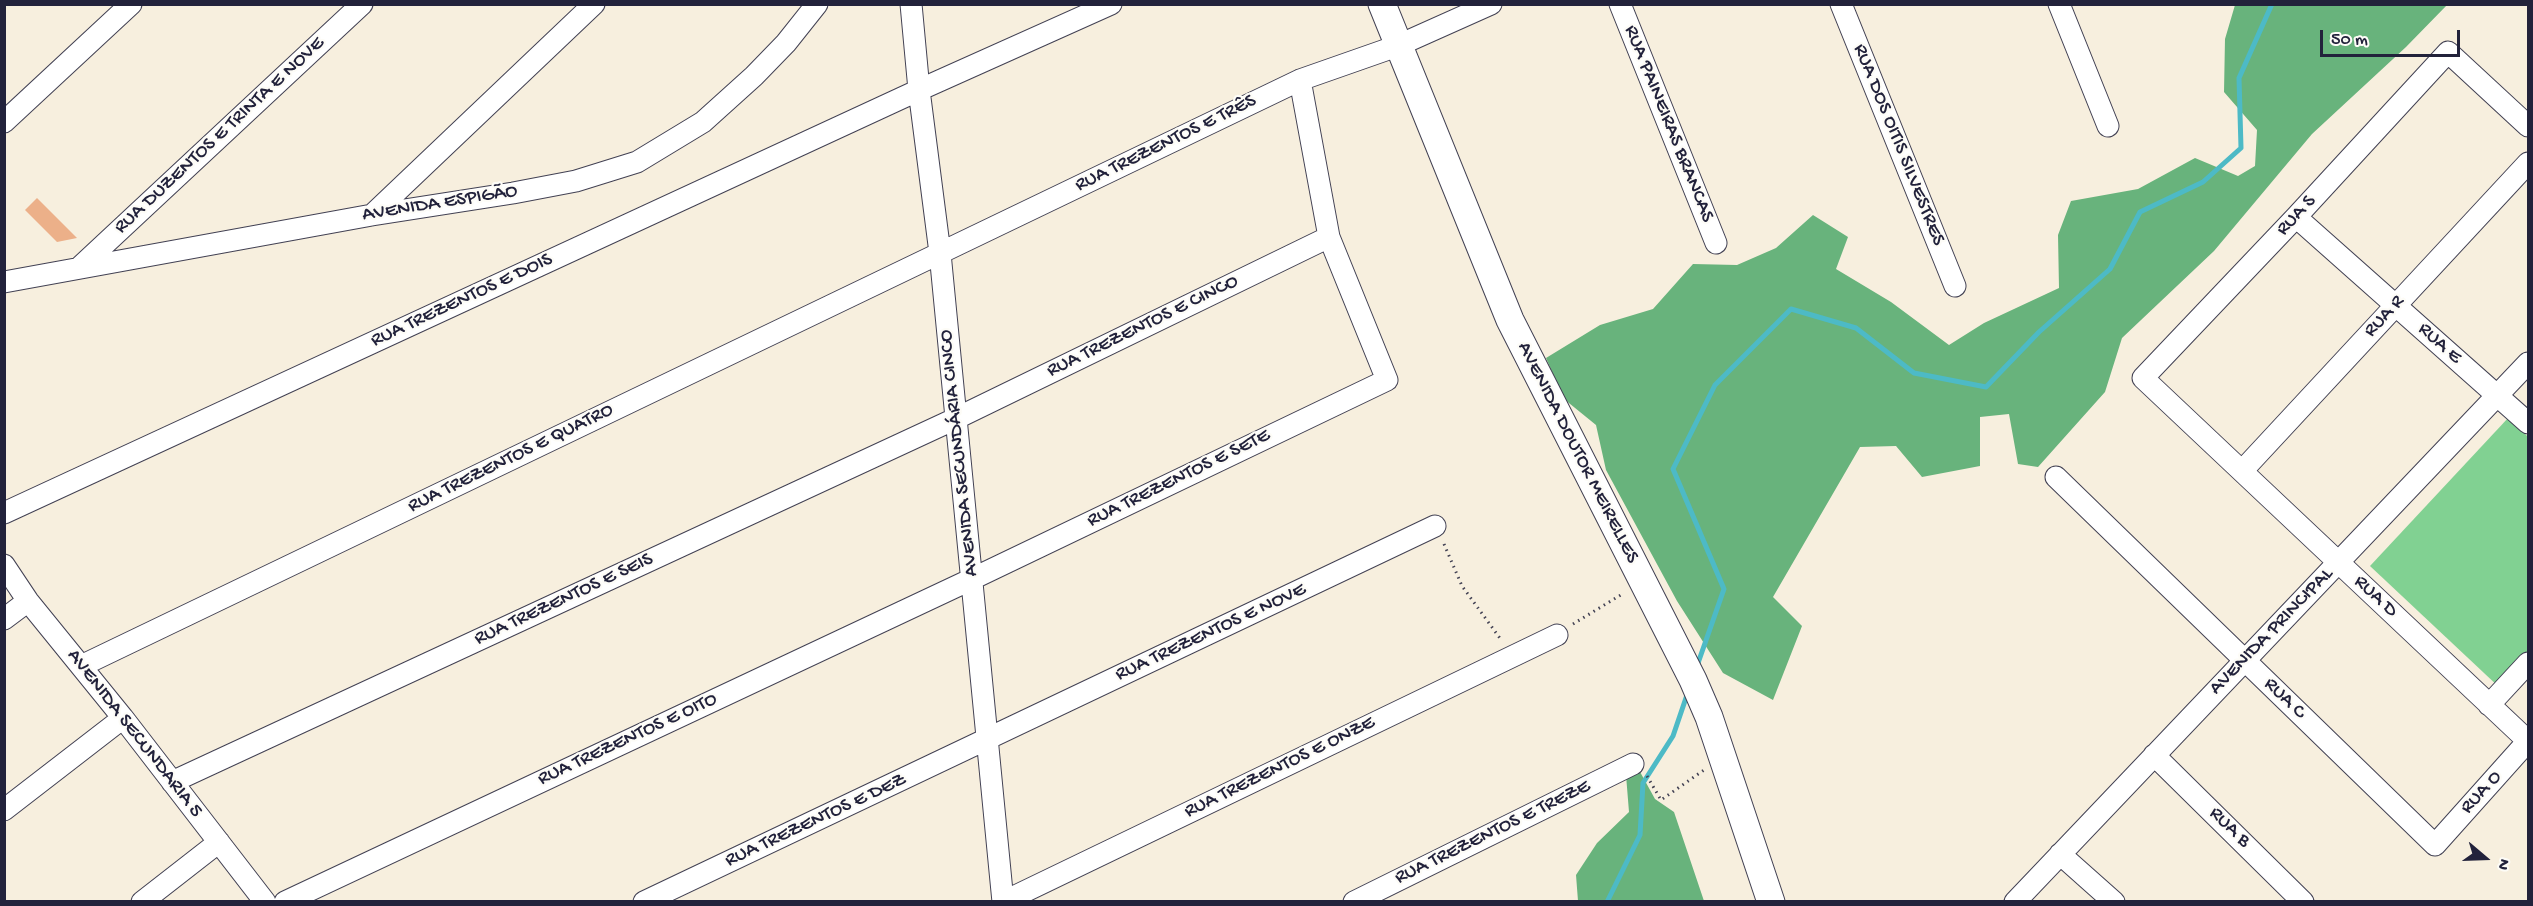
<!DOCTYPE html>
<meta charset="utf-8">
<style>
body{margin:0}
#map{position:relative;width:2533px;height:906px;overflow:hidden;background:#f7efde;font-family:"Gochi Hand",sans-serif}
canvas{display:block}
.frame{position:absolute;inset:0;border:6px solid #22223b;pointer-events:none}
.north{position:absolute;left:2455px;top:828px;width:60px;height:60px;-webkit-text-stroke:4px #fdfcf7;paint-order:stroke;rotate:109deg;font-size:16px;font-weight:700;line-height:24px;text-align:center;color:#22223b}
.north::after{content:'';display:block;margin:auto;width:21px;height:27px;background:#22223b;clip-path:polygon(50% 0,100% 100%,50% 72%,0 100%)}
.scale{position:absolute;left:2320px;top:30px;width:140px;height:27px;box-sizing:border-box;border:3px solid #22223b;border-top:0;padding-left:8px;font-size:18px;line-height:21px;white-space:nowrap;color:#22223b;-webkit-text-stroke:4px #fdfcf7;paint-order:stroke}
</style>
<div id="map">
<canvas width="2533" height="906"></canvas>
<div class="frame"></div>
<div class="north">N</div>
<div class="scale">50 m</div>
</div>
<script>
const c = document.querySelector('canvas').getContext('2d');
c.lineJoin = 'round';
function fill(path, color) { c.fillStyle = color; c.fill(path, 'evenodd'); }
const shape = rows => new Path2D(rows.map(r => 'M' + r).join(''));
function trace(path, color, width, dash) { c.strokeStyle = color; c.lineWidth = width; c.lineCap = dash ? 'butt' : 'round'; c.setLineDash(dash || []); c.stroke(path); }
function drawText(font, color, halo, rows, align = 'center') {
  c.font = font + ' "Gochi Hand",sans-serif'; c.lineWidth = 4.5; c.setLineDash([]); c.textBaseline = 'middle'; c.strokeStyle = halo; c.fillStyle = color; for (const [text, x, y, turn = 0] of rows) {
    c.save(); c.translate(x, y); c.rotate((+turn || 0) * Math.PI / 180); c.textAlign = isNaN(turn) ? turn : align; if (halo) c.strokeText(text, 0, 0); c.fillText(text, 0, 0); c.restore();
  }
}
fill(shape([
 [2509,417,2528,437,2528,656,2500,688,2370,566]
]), '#81d192');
fill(shape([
 [2235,5,2447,5,2406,47,2312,134,2214,251,2122,338,2105,392,2038,467,2018,464,2009,414,1980,417,1980,466,1922,477,1896,446,1860,447,1773,597,1802,626,1773,700,1723,673,1677,601,1606,470,1596,425,1564,399,1546,358,1600,325,1653,309,1693,264,1737,265,1776,248,1813,215,1848,237,1836,269,1891,302,1949,345,1984,323,2059,288,2058,235,2071,201,2138,189,2195,158,2238,176,2255,166,2257,130,2224,92,2225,39],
 [1639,770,1655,799,1674,812,1704,901,1578,901,1576,875,1597,843,1629,812,1626,775]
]), '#68b37c');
trace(shape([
 [1697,666,1724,589,1673,469,1715,385,1791,309,1856,328,1914,373,1986,387,2039,332,2110,269,2140,212,2203,182,2241,148,2239,78,2272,4],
 [1607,902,1640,835,1643,783,1673,736,1688,692]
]), '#4dbac6', 5);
fill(shape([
 [37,198,77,238,57,242,25,210]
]), '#ecb089');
const minor = shape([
 [911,4,919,90,940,253,1003,902],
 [1620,4,1716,243],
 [1841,4,1955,286],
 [2059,4,2108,126],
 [4,122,131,4],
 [372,215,594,4],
 [2296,217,2528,423],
 [79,268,362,4],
 [4,282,372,215,513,193,576,181,637,162,703,122,754,76,786,43,817,4],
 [2242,471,2528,163],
 [2056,477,2435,845,2528,741,2143,378,2296,217,2448,52,2528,126],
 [4,513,919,90,1111,4],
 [4,565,28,601,123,718,265,902],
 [4,619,28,601],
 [81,666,1300,80,1397,46,1491,4],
 [2489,705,2528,663],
 [2154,755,2303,902],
 [172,782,957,418,1329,237],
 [4,810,123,718],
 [2060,854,2114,902],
 [142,902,219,842],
 [285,902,972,579,1387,380,1329,237,1300,80],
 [644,902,1435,526],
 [1003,902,1557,635],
 [1354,902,1633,764],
 [2015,902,2528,363]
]);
const major = shape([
 [1382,4,1510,320,1693,680,1709,717,1771,902]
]);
trace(minor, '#424153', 23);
trace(major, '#424153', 29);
trace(shape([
 [1444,544,1462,586,1502,641],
 [1573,624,1624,593],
 [1647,776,1661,800,1704,770]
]), '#424153', 3, [1.5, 4.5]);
trace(minor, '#fff', 21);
trace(major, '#fff', 27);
drawText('20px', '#22223b', '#fdfcf7', [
 ["RUA PAINEIRAS BRANCAS",1668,124,68],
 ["RUA DUZENTOS E TRINTA E NOVE",220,136,-43],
 ["RUA TREZENTOS E TRÊS",1166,144,-26],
 ["RUA DOS OITIS SILVESTRES",1898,145,68],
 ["AVENIDA ESPIGÃO",440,204,-9],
 ["RUA S",2297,216,-47],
 ["RUA TREZENTOS E DOIS",462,301,-25],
 ["RUA R",2385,317,-47],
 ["RUA TREZENTOS E CINCO",1143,327,-26],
 ["RUA E",2439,344,42],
 ["AVENIDA SECUNDÁRIA CINCO",960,453,-96],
 ["AVENIDA DOUTOR MEIRELLES",1577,453,63],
 ["RUA TREZENTOS E QUATRO",511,459,-26],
 ["RUA TREZENTOS E SETE",1179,479,-26],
 ["RUA D",2375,597,43],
 ["RUA TREZENTOS E SEIS",564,600,-25],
 ["AVENIDA PRINCIPAL",2272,632,-46],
 ["RUA TREZENTOS E NOVE",1211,633,-25],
 ["RUA C",2284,699,44],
 ["AVENIDA SECUNDARIA 5",134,734,52],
 ["RUA TREZENTOS E OITO",628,740,-25],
 ["RUA TREZENTOS E ONZE",1280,768,-26],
 ["RUA O",2482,793,-48],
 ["RUA TREZENTOS E DEZ",816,821,-25],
 ["RUA B",2229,828,44],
 ["RUA TREZENTOS E TREZE",1493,833,-26]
]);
</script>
